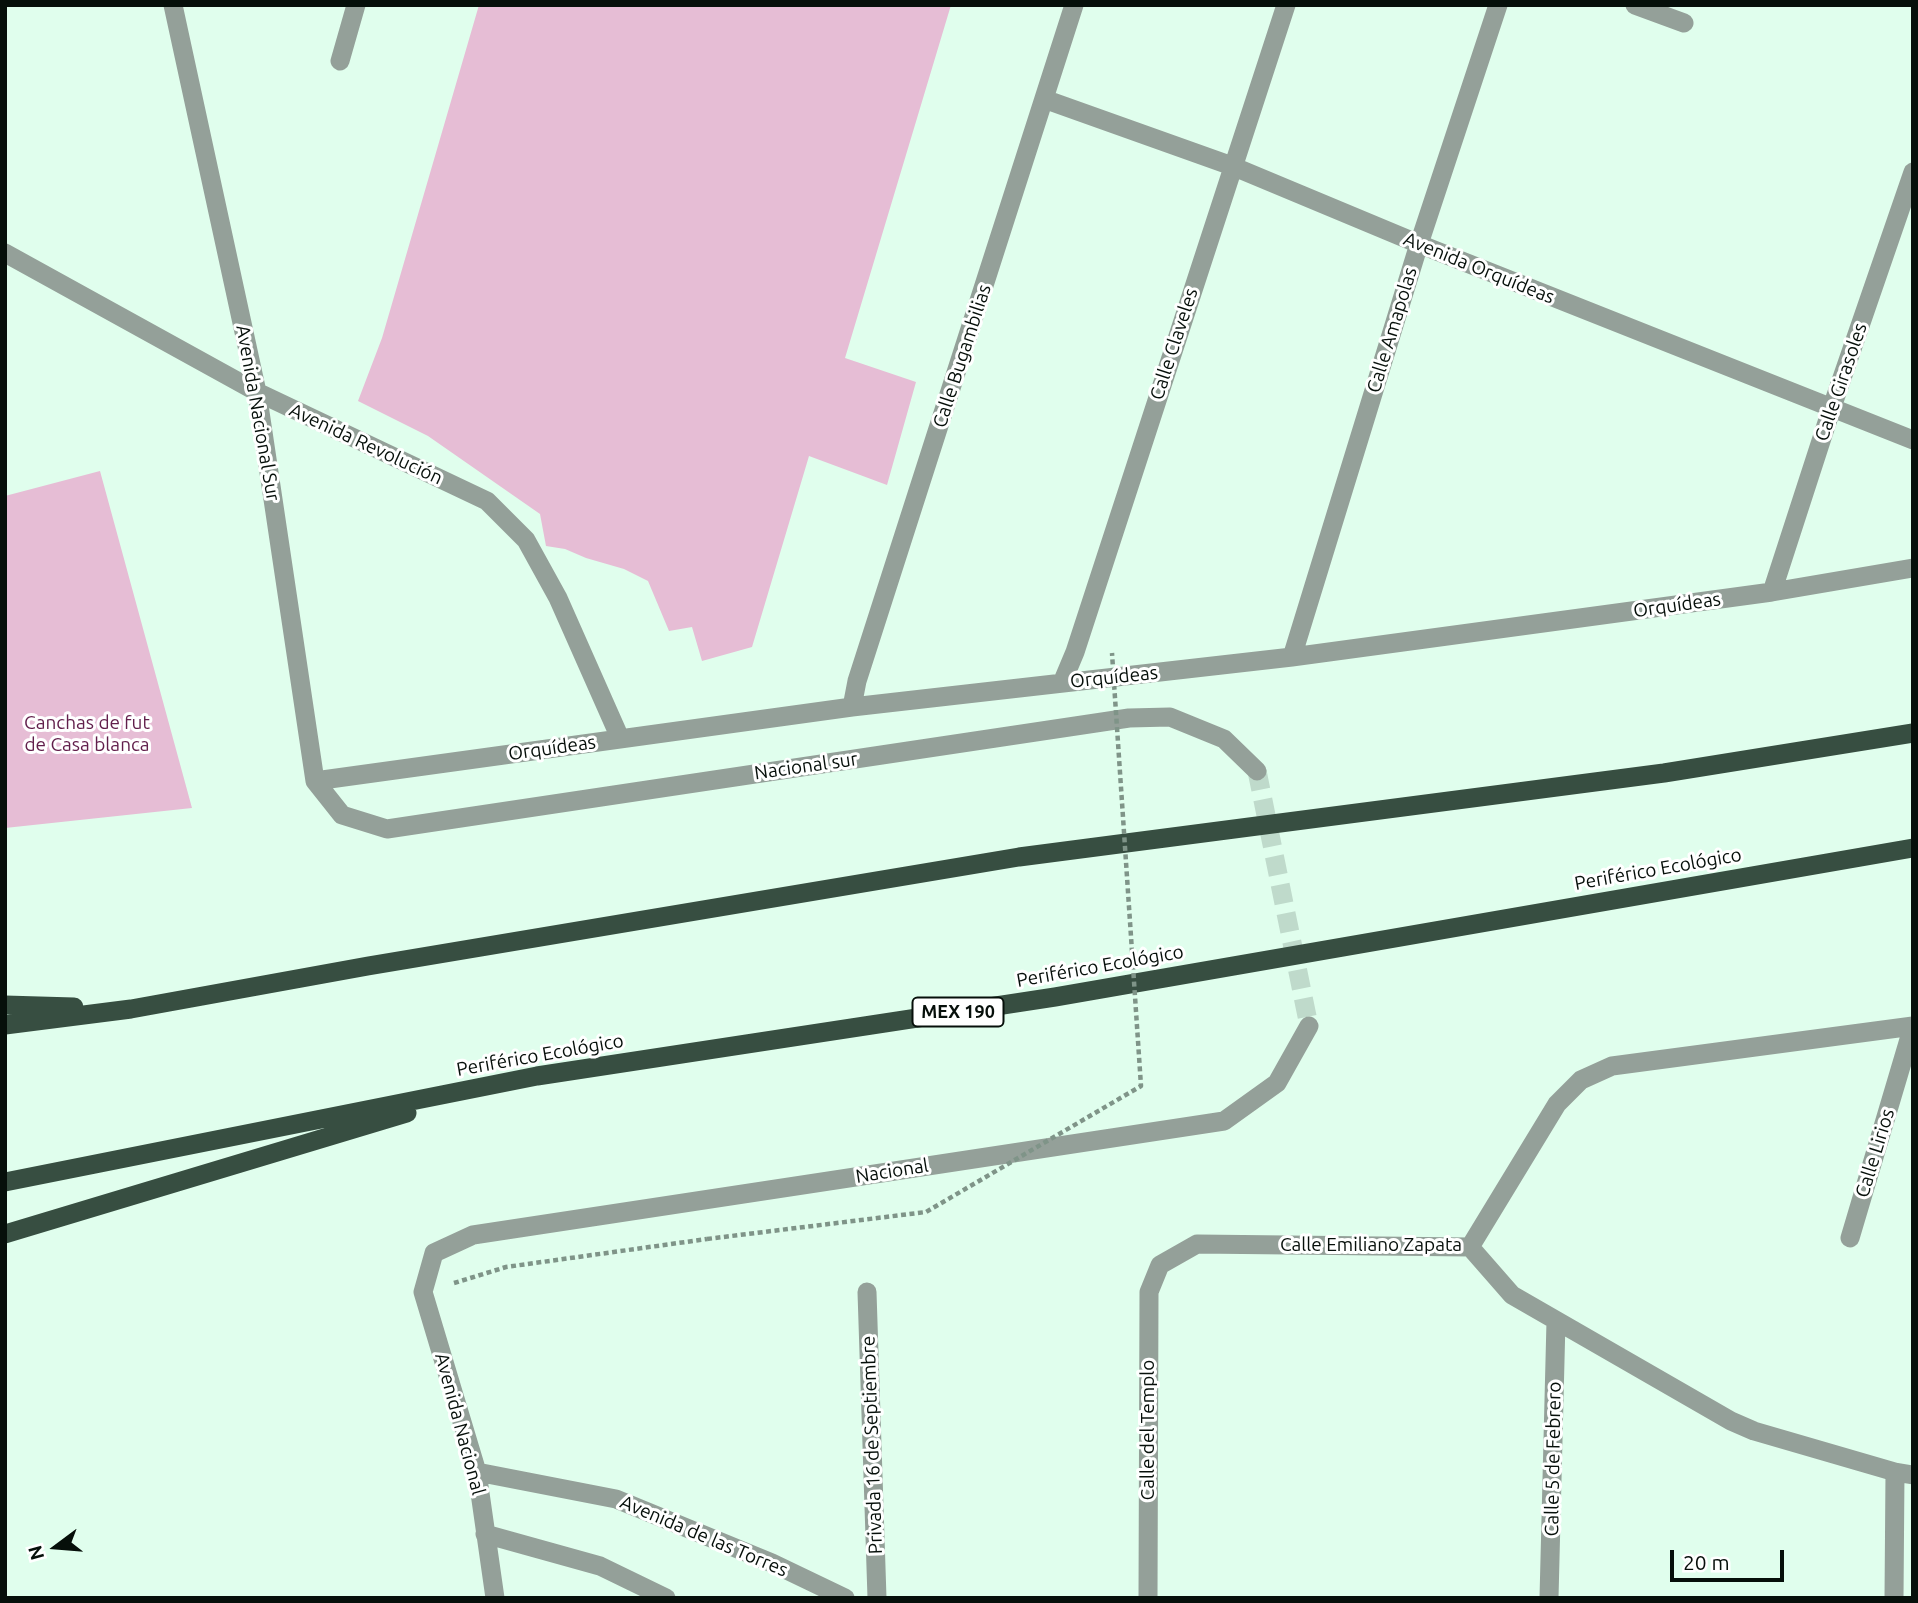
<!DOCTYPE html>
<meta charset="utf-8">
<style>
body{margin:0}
#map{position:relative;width:1918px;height:1603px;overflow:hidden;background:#e0feed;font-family:Ubuntu,sans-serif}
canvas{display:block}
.frame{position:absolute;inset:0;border:7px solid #060f0a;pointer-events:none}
.north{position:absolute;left:21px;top:1512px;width:70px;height:70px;-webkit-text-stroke:5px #fff;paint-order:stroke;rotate:254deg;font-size:19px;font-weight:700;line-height:28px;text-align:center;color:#060f0a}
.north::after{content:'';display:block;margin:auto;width:24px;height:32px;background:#060f0a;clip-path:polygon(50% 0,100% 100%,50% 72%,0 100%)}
.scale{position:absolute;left:1670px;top:1550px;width:114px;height:32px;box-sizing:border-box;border:4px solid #060f0a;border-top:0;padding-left:9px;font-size:21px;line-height:24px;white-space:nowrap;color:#060f0a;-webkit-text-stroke:5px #fff;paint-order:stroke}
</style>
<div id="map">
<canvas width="1918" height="1603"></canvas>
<div class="frame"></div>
<div class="north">N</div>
<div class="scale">20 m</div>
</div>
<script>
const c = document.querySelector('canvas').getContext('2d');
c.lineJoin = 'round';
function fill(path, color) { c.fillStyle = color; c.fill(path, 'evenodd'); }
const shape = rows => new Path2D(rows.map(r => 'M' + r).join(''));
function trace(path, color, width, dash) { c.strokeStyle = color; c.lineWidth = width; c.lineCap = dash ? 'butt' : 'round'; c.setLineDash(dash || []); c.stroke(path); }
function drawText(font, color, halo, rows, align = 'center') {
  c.font = font + ' Ubuntu,sans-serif'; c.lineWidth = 6; c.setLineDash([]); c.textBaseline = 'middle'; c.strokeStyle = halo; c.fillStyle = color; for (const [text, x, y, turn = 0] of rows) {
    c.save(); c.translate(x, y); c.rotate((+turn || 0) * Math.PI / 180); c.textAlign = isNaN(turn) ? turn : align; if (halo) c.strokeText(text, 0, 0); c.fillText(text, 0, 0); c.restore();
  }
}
fill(shape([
 [479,5,951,5,845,358,916,382,887,485,809,456,752,647,702,661,692,627,669,631,648,581,624,569,586,558,565,549,546,546,540,514,428,436,358,401,382,338],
 [100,471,192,808,5,828,5,496]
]), '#e6bdd5');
trace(shape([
 [1257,771,1309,1026]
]), '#bfdacb', 19, [19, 10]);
trace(shape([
 [454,1283,506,1267,707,1239]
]), '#7f9488', 4.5, [5, 3.5]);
trace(shape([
 [173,5,257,392,315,781,342,815,387,829,1129,718,1170,717,1224,739,1257,771],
 [1635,5,1684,23],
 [340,61,356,5],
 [1044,99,1232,166,1419,244,1913,440],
 [5,253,257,392,487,501,526,540,558,598,620,738],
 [1772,592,1832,407,1913,172],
 [1292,657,1419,244,1498,5],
 [1062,683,1075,652,1286,5],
 [852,707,857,681,1074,5],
 [315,781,852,707,1292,657,1772,592,1913,568],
 [1470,1247,1512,1295,1731,1421,1754,1431,1895,1472,1913,1475],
 [867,1292,877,1598],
 [477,1472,616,1499,772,1563,845,1598],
 [485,1534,600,1566,666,1598],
 [495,1598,477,1472,423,1292,434,1253,473,1235,1224,1121,1277,1083,1309,1026],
 [1148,1598,1149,1292,1160,1265,1197,1244,1470,1247,1557,1104,1581,1080,1612,1066,1913,1026,1850,1238],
 [1549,1598,1556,1321],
 [1894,1598,1895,1472]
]), '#94a099', 19);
trace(shape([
 [5,1005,74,1007],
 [5,1025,131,1009,368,966,1019,857,1664,773,1913,733],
 [5,1182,537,1076,1055,997,1913,848],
 [5,1234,407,1113]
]), '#374e41', 19);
trace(shape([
 [707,1239,926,1212,1141,1086,1112,653]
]), '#7f9488', 4.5, [5, 3.5]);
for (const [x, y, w] of [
 [958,1012,91]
]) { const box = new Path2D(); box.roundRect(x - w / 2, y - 14.5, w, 29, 5); c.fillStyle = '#fff'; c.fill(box); trace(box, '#060f0a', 2); }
drawText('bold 18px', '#060f0a', null, [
 ["MEX 190",958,1012]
]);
drawText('19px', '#060f0a', '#fff', [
 ["Avenida Orquídeas",1479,268,22],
 ["Calle Amapolas",1392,330,-73],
 ["Calle Claveles",1174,344,-72],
 ["Calle Bugambilias",962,356,-72],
 ["Calle Girasoles",1841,382,-71],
 ["Avenida Nacional Sur",258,413,80],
 ["Avenida Revolución",366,444,25],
 ["Orquídeas",1677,605,-8],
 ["Orquídeas",1114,677,-6],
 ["Orquídeas",552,748,-8],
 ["Nacional sur",806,766,-8],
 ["Periférico Ecológico",1658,869,-10],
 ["Periférico Ecológico",1100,966,-10],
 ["Periférico Ecológico",540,1055,-10],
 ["Calle Lirios",1875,1153,-73],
 ["Nacional",892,1171,-9],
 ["Calle Emiliano Zapata",1371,1245],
 ["Avenida Nacional",460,1424,75],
 ["Calle del Templo",1148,1430,-90],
 ["Privada 16 de Septiembre",872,1445,-92],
 ["Calle 5 de Febrero",1553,1459,-89],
 ["Avenida de las Torres",704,1536,23]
]);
drawText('19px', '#611e4b', '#fff', [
 ["Canchas de fut",87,723],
 ["de Casa blanca",87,745]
]);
</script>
